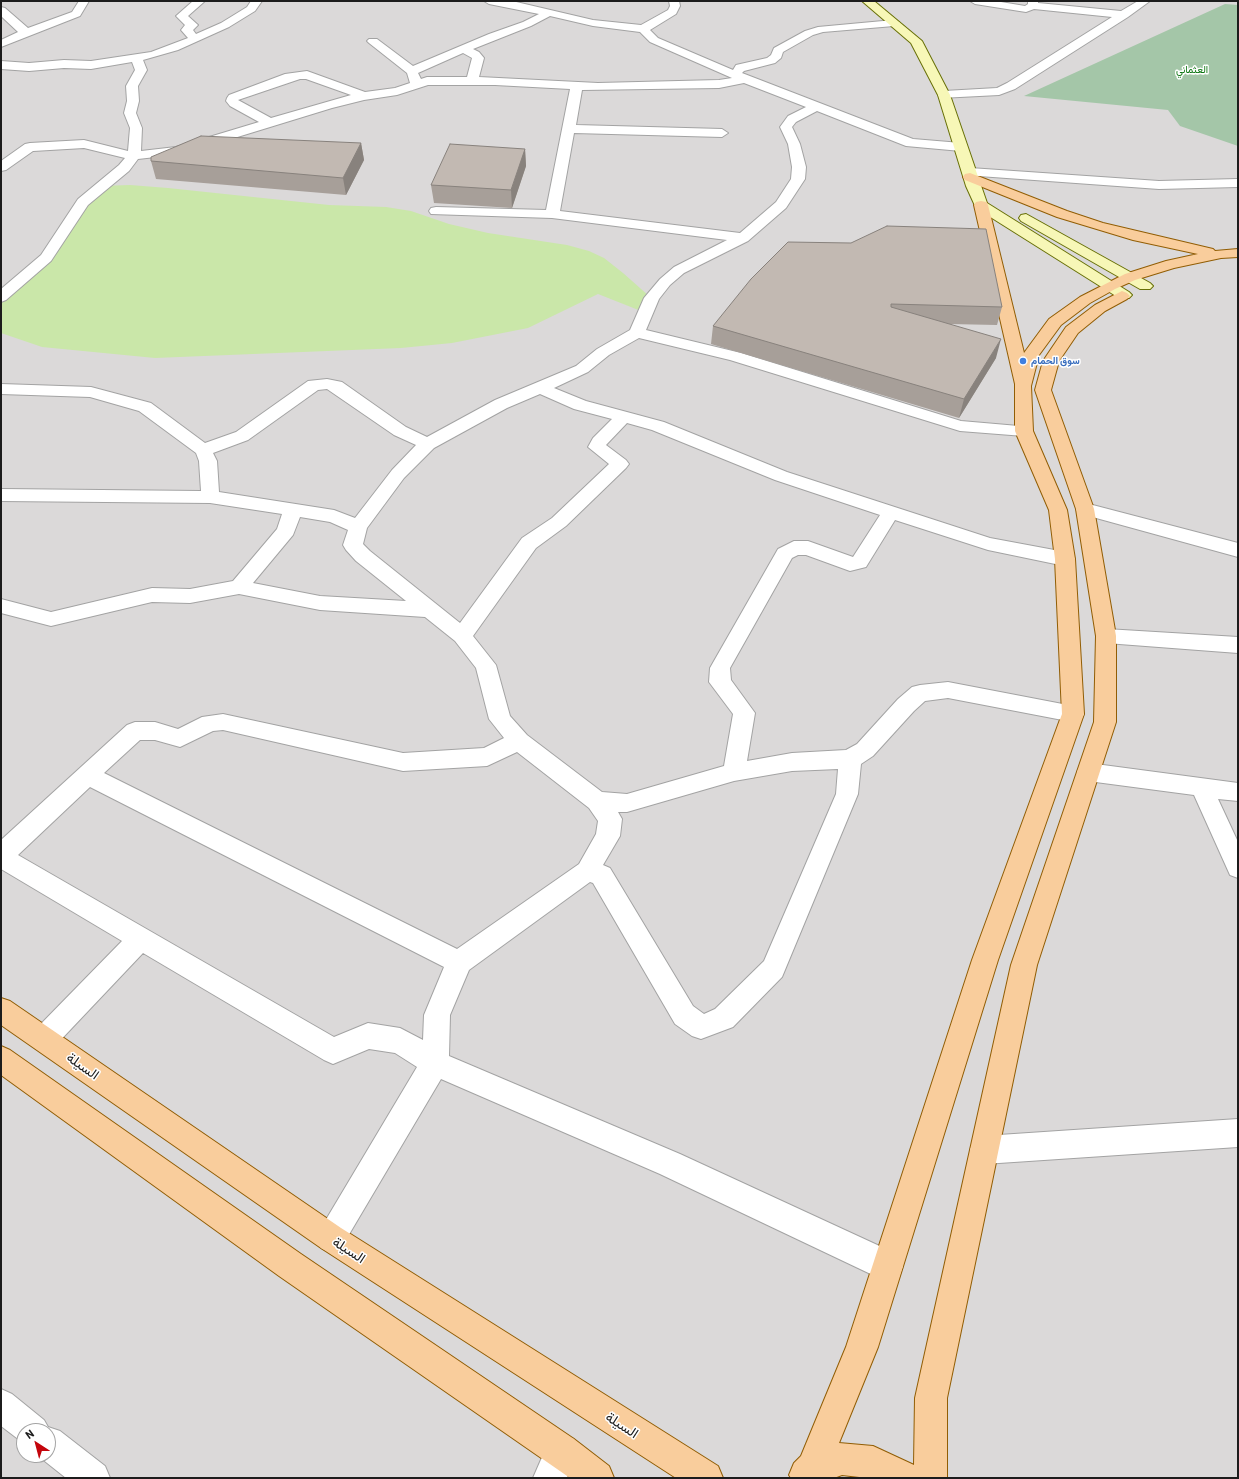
<!DOCTYPE html>
<meta charset="utf-8">
<style>
body{margin:0}
#map{position:relative;width:1239px;height:1479px;overflow:hidden;background:#eee9e2;font-family:Barlow,sans-serif}
canvas{display:block}
.frame{position:absolute;inset:0;border:2px solid #1c1c1c;pointer-events:none}
.north{position:absolute;left:16px;top:1423px;width:40px;height:40px;box-sizing:border-box;background:#fff;border:1px solid #a4a4a4;border-radius:50%;rotate:324deg;font-size:11px;font-weight:700;line-height:16px;text-align:center;color:#1c1c1c}
.north::after{content:'';display:block;margin:auto;width:14px;height:18px;background:#c4050c;clip-path:polygon(50% 0,100% 100%,50% 72%,0 100%)}
</style>
<div id="map">
<canvas width="1239" height="1479"></canvas>
<div class="frame"></div>
<div class="north">N</div>
</div>
<script>
const c = document.querySelector('canvas').getContext('2d');
c.lineJoin = 'round';
function fill(path, color) { c.fillStyle = color; c.fill(path, 'evenodd'); }
const shape = rows => new Path2D(rows.map(r => 'M' + r).join(''));
function trace(path, color, width, dash) { c.strokeStyle = color; c.lineWidth = width; c.lineCap = dash ? 'butt' : 'round'; c.setLineDash(dash || []); c.stroke(path); }
function drawText(font, color, halo, rows, align = 'center') {
  c.font = font + ' Barlow,Vazirmatn,sans-serif'; c.lineWidth = 3; c.setLineDash([]); c.textBaseline = 'middle'; c.strokeStyle = halo; c.fillStyle = color; for (const [text, x, y, turn = 0] of rows) {
    c.save(); c.translate(x, y); c.rotate((+turn || 0) * Math.PI / 180); c.textAlign = isNaN(turn) ? turn : align; if (halo) c.strokeText(text, 0, 0); c.fillText(text, 0, 0); c.restore();
  }
}
fill(shape([
 [1,1,1238,1,1238,1478,1,1478],
 [24,1431,48,1431,48,1455,24,1455]
]), '#dbd9d9');
fill(shape([
 [130,185,168,188,329,205,386,207,411,211,449,224,488,233,567,245,589,251,604,258,623,273,649,296,646,313,598,294,528,328,452,343,401,348,155,358,42,347,1,333,1,297,46,258,100,186]
]), '#cae7a9');
fill(shape([
 [1225,4,1238,5,1238,146,1180,126,1168,110,1024,96]
]), '#a4c6a8');
const minor = shape([
 [79,1,89,1,80,16,1,47,1,40,18,32,1,16,1,7,5,8,28,28,72,12,79,1],
 [193,1,205,1,188,16,198,25,193,30,196,34,221,23,247,7,251,1,262,1,255,11,229,27,178,50,143,60,147,70,138,86,139,101,136,113,142,128,141,151,176,147,259,122,230,106,226,101,227,98,229,95,285,74,307,71,365,92,395,88,410,83,407,73,369,43,367,41,369,39,377,39,413,66,489,34,523,22,539,14,489,4,484,1,512,1,593,20,641,25,668,10,670,6,669,1,679,1,680,6,676,14,650,30,658,38,733,70,736,65,767,58,771,55,774,48,805,31,818,27,894,20,900,23,894,26,823,32,813,35,783,52,781,58,775,63,744,71,742,73,913,139,961,143,966,144,967,147,966,150,961,151,906,146,817,111,796,122,792,127,800,144,806,167,805,179,786,208,748,241,684,273,670,285,659,299,646,330,741,353,961,421,1030,427,1033,431,1030,435,1024,436,960,431,730,360,639,338,609,355,588,372,554,388,586,401,664,422,787,472,990,538,1065,552,1072,554,1075,559,1072,564,1065,566,988,550,895,520,866,567,850,571,806,555,798,555,792,558,730,668,731,680,755,713,747,761,792,753,846,750,857,744,898,699,912,687,920,685,948,682,1073,706,1081,708,1084,714,1081,720,1073,722,948,698,925,701,914,711,873,756,861,764,858,794,782,977,733,1027,701,1039,692,1036,675,1024,593,883,590,882,469,970,450,1015,449,1056,680,1154,899,1255,903,1266,899,1277,888,1281,877,1277,660,1174,441,1079,341,1248,331,1253,321,1248,316,1238,321,1228,417,1067,395,1053,369,1049,333,1064,324,1060,143,953,53,1048,44,1052,35,1048,31,1039,35,1030,122,941,1,869,1,840,127,725,135,722,155,722,178,729,202,717,223,714,403,753,484,748,504,738,489,719,476,668,455,641,425,617,320,610,239,594,190,603,152,602,51,626,1,613,1,599,51,612,152,588,190,589,233,581,277,529,282,514,210,503,1,501,1,489,201,491,199,461,196,453,139,411,90,397,1,394,1,384,91,387,151,403,205,443,236,432,308,381,327,379,342,382,406,427,427,437,495,400,576,366,597,349,630,330,644,298,660,279,674,267,727,240,552,218,431,214,429,211,431,208,436,207,546,210,570,89,495,85,428,85,397,95,364,100,332,108,182,154,138,159,129,171,88,205,51,261,6,300,1,302,1,289,41,255,78,199,119,165,125,158,84,148,33,151,6,170,1,171,1,161,25,144,30,143,84,140,128,151,130,128,124,113,127,101,126,86,135,70,132,62,91,69,64,68,29,71,1,69,1,61,29,63,64,60,91,61,151,52,188,38,181,30,185,25,176,16,193,1],
 [550,16,593,26,640,32,650,42,732,78,719,80,598,83,479,77,484,58,479,52,473,49,531,26,550,16],
 [463,53,472,58,467,77,427,77,421,79,418,73,463,53],
 [300,79,306,79,351,95,271,118,238,100,300,79],
 [744,83,806,107,788,116,780,127,788,144,792,167,791,179,776,202,740,233,560,211,574,133,722,137,728,133,722,129,576,125,582,90,719,88,744,83],
 [327,389,394,435,416,445,392,470,355,518,334,510,219,492,217,461,213,453,248,440,318,390,327,389],
 [540,394,574,409,612,419,593,438,588,447,609,464,552,518,522,538,460,623,370,551,363,544,367,528,404,478,434,448,507,408,540,394],
 [627,423,652,430,775,480,880,515,853,557,808,541,794,541,778,549,710,668,709,682,733,714,724,766,627,794,602,792,527,735,510,716,496,665,473,636,536,548,566,526,626,468,629,464,626,460,606,445,627,423],
 [300,517,330,522,348,530,343,545,346,550,356,561,406,601,320,596,253,583,293,535,300,517],
 [223,730,403,771,487,766,517,752,589,808,598,821,596,834,579,864,457,949,104,773,140,740,155,740,180,747,213,731,223,730],
 [838,769,836,794,764,961,715,1009,704,1014,693,1006,610,868,603,865,620,836,622,819,618,812,627,812,734,781,792,771,838,769],
 [90,787,444,967,424,1015,423,1040,400,1028,368,1023,334,1037,18,855,90,787],
 [970,1,995,1,1025,6,1028,4,1028,1,1038,1,1038,3,1121,11,1138,1,1150,1,1128,17,1015,89,999,95,940,98,938,95,940,92,944,91,997,88,1007,83,1112,17,1034,9,1026,12,975,4,970,1],
 [970,168,1159,181,1238,179,1238,187,1159,189,965,175,963,172,965,169,970,168],
 [1085,503,1238,543,1238,557,1078,513,1076,509,1078,505,1085,503],
 [1088,763,1238,783,1238,801,1218,799,1238,842,1238,878,1230,875,1194,795,1088,781,1080,778,1077,772,1080,766,1088,763],
 [1238,1119,1238,1147,984,1164,974,1160,970,1150,974,1140,984,1136,1238,1119],
 [1,1389,12,1394,44,1420,48,1427,60,1431,105,1466,110,1478,66,1478,37,1455,48,1455,48,1431,24,1431,24,1444,22,1442,1,1426,1,1389],
 [562,1435,574,1439,578,1451,567,1478,533,1478,550,1439,562,1435]
]);
const tertiary = shape([
 [1106,629,1238,637,1238,653,1106,643,1099,641,1096,636,1099,631,1106,629]
]);
const secondary = shape([
 [862,1,874,1,922,41,950,95,987,203,1129,292,1132,295,1129,298,1119,298,976,208,966,186,938,95,911,43,862,1],
 [1026,214,1150,283,1153,286,1150,289,1140,289,1021,221,1019,218,1021,215,1026,214]
]);
const primary = shape([
 [970,173,1067,211,1103,223,1213,249,1215,251,1238,249,1238,257,1221,258,1174,268,1135,280,1115,289,1090,303,1061,325,1039,355,1031,386,1033,431,1067,510,1075,559,1084,714,998,960,878,1347,839,1443,873,1446,914,1465,915,1398,1011,965,1094,722,1096,636,1076,509,1035,390,1043,361,1066,327,1095,305,1122,291,1127,293,1130,296,1127,299,1105,311,1078,333,1059,361,1051,390,1094,509,1116,636,1116,722,1037,965,947,1398,947,1478,868,1478,842,1475,834,1478,791,1478,789,1475,794,1463,801,1456,846,1347,972,960,1062,714,1055,559,1049,510,1015,431,1015,384,974,205,976,202,981,201,986,202,988,205,1024,353,1049,319,1080,297,1125,274,1166,261,1198,254,1133,240,1057,217,965,180,963,177,965,174,970,173],
 [1,998,10,1001,341,1228,718,1466,723,1478,676,1478,321,1248,1,1025,1,998],
 [1,1046,10,1050,301,1254,574,1439,609,1466,614,1478,570,1478,279,1276,1,1075,1,1046]
]);
trace(minor, '#a3a3a3', 2);
trace(tertiary, '#a3a3a3', 2);
trace(secondary, '#687007', 2);
trace(primary, '#915d04', 2);
fill(minor, '#fff');
fill(tertiary, '#fff');
fill(secondary, '#f7f7b7');
fill(primary, '#f9cd9c');
fill(shape([
 [361,143,364,160,346,195,156,179,151,161],
 [525,149,526,166,512,208,434,203,431,185],
 [851,243,1002,307,997,325,949,324,996,358,959,418,711,344,713,326]
]), '#a79f99');
fill(shape([
 [361,143,364,160,346,195,343,178],
 [525,149,526,166,512,208,511,190],
 [1001,339,996,358,959,418,964,399]
]), '#88827d');
const building = shape([
 [201,136,361,143,343,178,151,161,151,157,201,136],
 [450,144,525,149,511,190,431,185,450,144],
 [887,226,986,229,1002,307,891,304,891,307,1001,339,964,399,713,326,751,279,788,242,851,243,887,226]
]);
fill(building, '#c2b9b2');
trace(building, '#88827d', 1);
for (const [x, y, r, color] of [
 [1023,361,4,"#3f7fe0"]
]) { const dot = new Path2D(); dot.arc(x, y, r, 0, 2 * Math.PI); c.fillStyle = color; c.fill(dot); trace(dot, '#fff', 1.5); }
drawText('10px', '#0e7713', '#fff', [
 ["العثماني",1192,70]
]);
drawText('bold 10px', '#366cbe', '#fff', [
 ["سوق الحمام",1031,361]
], 'left');
drawText('14px', '#1c1c1c', '#fff', [
 ["السيلة",83,1066,35],
 ["السيلة",349,1250,33],
 ["السيلة",622,1425,33]
]);
</script>
